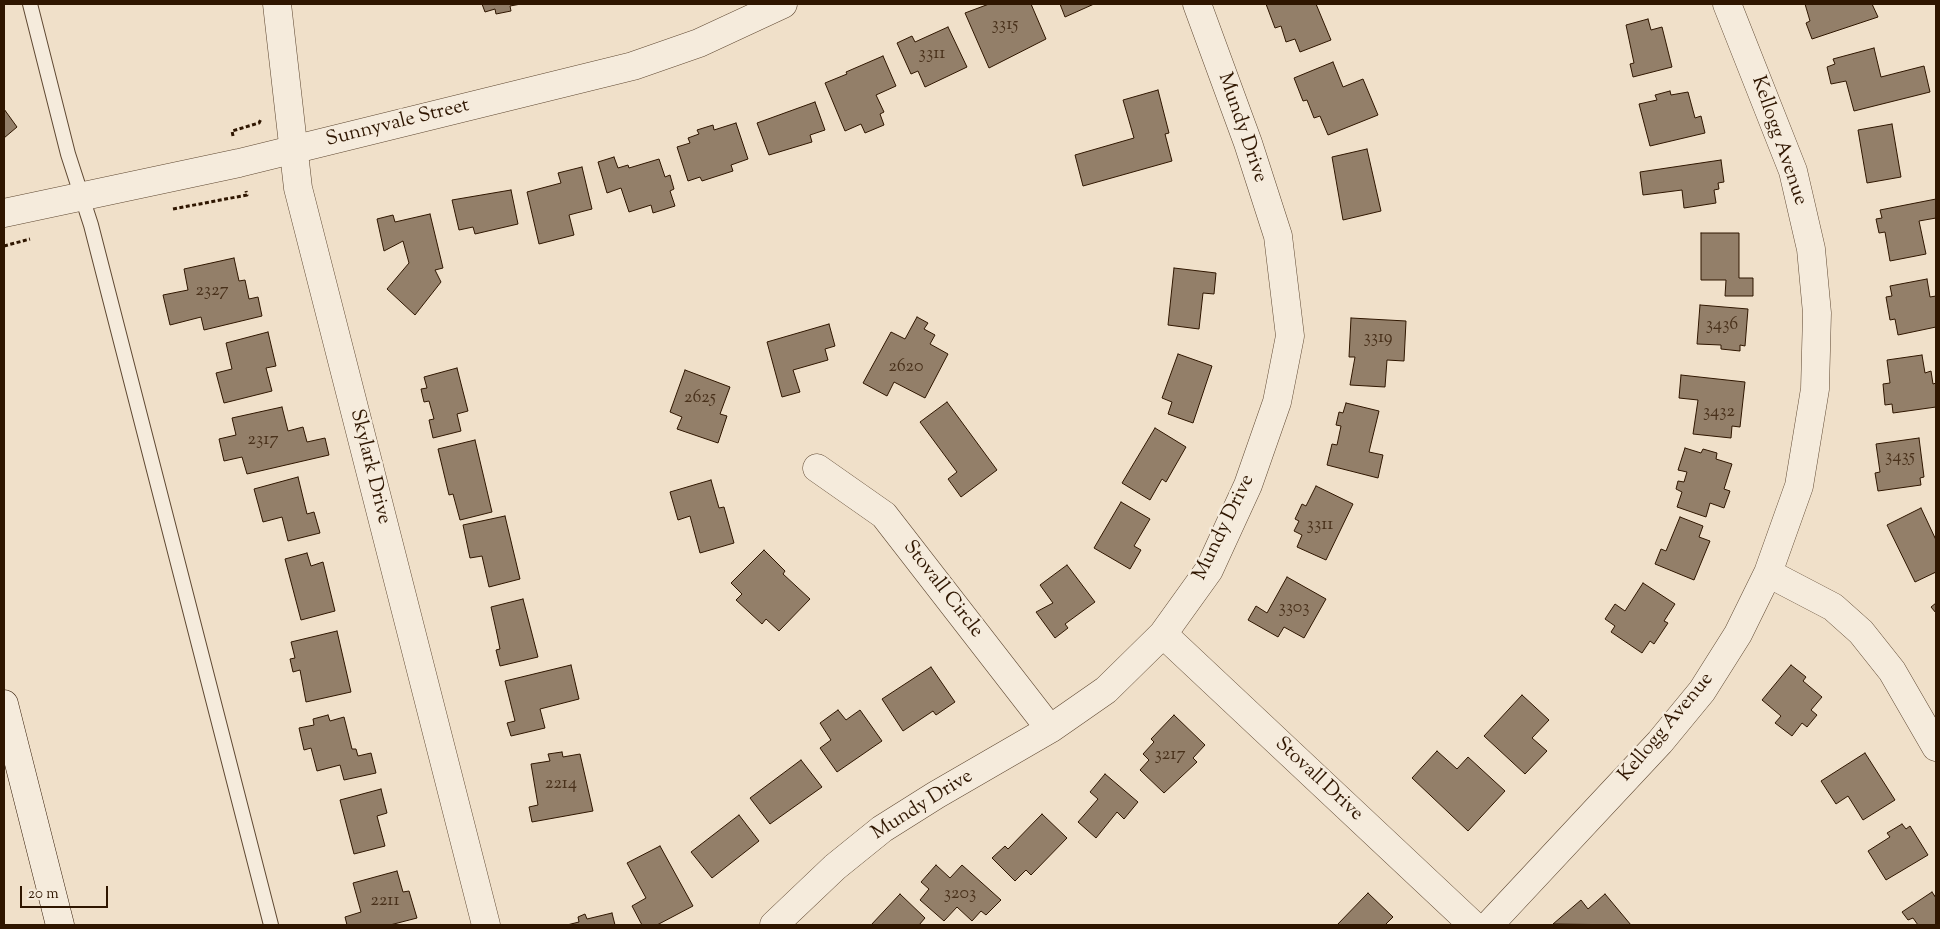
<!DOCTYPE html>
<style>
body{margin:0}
#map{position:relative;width:1940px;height:929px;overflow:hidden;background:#f0e0c9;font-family:"Sorts Mill Goudy",serif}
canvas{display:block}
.frame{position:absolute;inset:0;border:5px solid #2f1600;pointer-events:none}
.scale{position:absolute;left:20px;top:886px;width:88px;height:22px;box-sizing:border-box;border:2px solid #2f1600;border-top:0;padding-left:6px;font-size:15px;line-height:18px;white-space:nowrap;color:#2f1600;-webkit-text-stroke:4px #f5ebdc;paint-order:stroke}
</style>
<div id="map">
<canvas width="1940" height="929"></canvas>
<div class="frame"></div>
<div class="scale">20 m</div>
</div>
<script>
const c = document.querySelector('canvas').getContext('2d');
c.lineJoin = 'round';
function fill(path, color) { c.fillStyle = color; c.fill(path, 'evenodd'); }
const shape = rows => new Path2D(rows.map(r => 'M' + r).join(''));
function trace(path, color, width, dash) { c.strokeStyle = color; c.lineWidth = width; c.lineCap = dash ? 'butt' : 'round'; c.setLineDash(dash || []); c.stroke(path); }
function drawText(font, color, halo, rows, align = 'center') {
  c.font = font + ' "Sorts Mill Goudy",serif'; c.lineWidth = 5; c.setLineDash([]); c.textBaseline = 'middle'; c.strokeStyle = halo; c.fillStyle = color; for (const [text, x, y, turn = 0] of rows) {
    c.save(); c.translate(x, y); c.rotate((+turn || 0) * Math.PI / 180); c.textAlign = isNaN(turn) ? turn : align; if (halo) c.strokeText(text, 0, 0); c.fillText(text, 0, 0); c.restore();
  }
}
const building = shape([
 [482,4,521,4,510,6,511,11,496,14,495,9,485,12,482,4],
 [989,4,1031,4,1046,39,989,68,965,13,989,4],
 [1060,4,1094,4,1065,17,1060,4],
 [1266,4,1316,4,1331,40,1300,52,1295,39,1286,42,1281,26,1275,28,1266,4],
 [1805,4,1872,4,1878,17,1812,39,1806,23,1810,21,1805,4],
 [1648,19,1651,30,1662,27,1672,67,1633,77,1630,64,1634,63,1626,25,1648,19],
 [948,27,967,67,925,87,918,71,911,74,897,43,912,36,915,42,948,27],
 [1874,48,1881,77,1924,66,1930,92,1854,111,1846,81,1831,84,1827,67,1835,64,1833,59,1874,48],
 [883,56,896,86,876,95,884,112,880,114,884,125,865,133,861,124,845,131,825,83,847,74,846,72,883,56],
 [1333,62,1343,87,1363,79,1378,115,1328,135,1320,116,1314,118,1307,100,1303,101,1294,78,1333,62],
 [1158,90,1169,133,1165,134,1172,161,1083,186,1075,155,1134,138,1123,100,1158,90],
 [1670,91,1671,95,1688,92,1695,118,1701,116,1705,133,1650,146,1639,104,1657,100,1655,95,1670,91],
 [815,102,825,130,810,135,812,142,769,155,757,123,815,102],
 [4,109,17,127,4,138,4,109],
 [736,123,748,159,731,165,733,171,702,181,700,177,688,181,677,147,690,143,688,138,699,134,697,130,713,125,714,130,736,123],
 [1892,124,1901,177,1867,183,1858,130,1892,124],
 [1367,149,1381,211,1343,220,1332,157,1367,149],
 [614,157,618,168,628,165,629,168,659,159,665,177,670,175,674,189,670,191,675,206,653,213,651,205,629,212,621,188,607,193,598,162,614,157],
 [1721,160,1724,182,1718,183,1719,189,1714,190,1716,203,1684,208,1682,190,1643,195,1640,172,1721,160],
 [582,167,592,209,569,215,574,235,539,244,527,192,561,183,558,173,582,167],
 [511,190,518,224,475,234,473,227,459,230,452,200,511,190],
 [1936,199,1936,218,1919,221,1926,254,1890,261,1885,232,1879,233,1876,219,1882,218,1880,210,1936,199],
 [430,214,443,268,435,270,441,282,415,315,387,289,409,263,403,241,384,251,377,219,393,215,395,222,430,214],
 [1701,233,1739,233,1739,278,1753,278,1753,296,1725,296,1726,280,1701,280,1701,233],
 [234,258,239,281,245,280,249,299,258,297,262,316,204,330,201,317,170,325,163,295,188,290,184,269,234,258],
 [1174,268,1216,273,1214,294,1203,293,1199,329,1168,325,1174,268],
 [1927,279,1930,297,1936,296,1936,327,1898,335,1895,319,1890,320,1886,297,1892,296,1890,286,1927,279],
 [1700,305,1748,309,1745,346,1740,345,1740,351,1721,349,1721,345,1697,344,1700,305],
 [917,317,928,323,924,329,935,335,930,344,948,354,925,398,894,382,887,396,863,383,891,332,905,339,917,317],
 [1351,318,1406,321,1404,361,1387,360,1385,387,1350,385,1355,357,1349,357,1351,318],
 [829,324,835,346,825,349,828,360,793,370,800,392,782,397,767,342,829,324],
 [268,332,276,366,266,368,272,391,224,403,216,373,232,369,226,343,268,332],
 [1178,354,1212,366,1193,423,1168,414,1172,402,1162,398,1178,354],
 [1922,355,1925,373,1931,371,1933,384,1936,383,1936,407,1893,413,1892,404,1885,405,1883,384,1890,383,1887,360,1922,355],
 [457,368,468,411,457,414,461,431,433,438,429,420,434,419,429,401,424,402,421,389,427,388,424,377,457,368],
 [685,370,730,387,720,414,727,416,718,443,677,429,682,417,670,412,685,370],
 [1681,375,1745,382,1740,427,1732,426,1731,438,1693,434,1698,400,1679,398,1681,375],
 [947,402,997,470,961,497,948,479,957,472,920,422,947,402],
 [1346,403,1379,411,1369,452,1383,455,1378,478,1327,465,1332,444,1337,445,1341,426,1336,425,1339,412,1343,413,1346,403],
 [282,407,288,431,303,427,307,442,325,438,329,455,247,474,242,457,224,461,219,439,236,435,232,418,282,407],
 [1155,428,1186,447,1166,482,1162,479,1150,500,1122,483,1155,428],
 [1919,438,1924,477,1920,478,1921,485,1878,491,1875,473,1880,472,1876,444,1919,438],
 [475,440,492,512,460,520,453,494,449,495,438,449,475,440],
 [1685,448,1701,453,1703,449,1717,453,1716,459,1732,464,1724,489,1730,491,1724,508,1710,503,1706,517,1677,507,1682,492,1676,489,1678,481,1684,482,1687,472,1678,470,1685,448],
 [298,477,307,514,314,512,320,533,288,541,282,517,263,522,254,489,298,477],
 [711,480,719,508,724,507,734,543,700,553,690,516,678,520,670,492,711,480],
 [1316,486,1353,504,1326,560,1297,547,1302,535,1294,531,1299,521,1295,519,1302,504,1306,506,1316,486],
 [1121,502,1150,519,1134,546,1141,550,1130,569,1094,548,1121,502],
 [1921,508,1936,540,1936,572,1915,582,1887,525,1921,508],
 [505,516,520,579,489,587,482,556,470,558,463,525,505,516],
 [1680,517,1703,526,1699,537,1710,541,1694,580,1655,564,1661,549,1666,551,1680,517],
 [764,550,785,571,783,574,810,599,779,631,766,619,762,624,736,600,742,594,731,583,764,550],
 [307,553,311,566,323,562,335,611,301,620,285,559,307,553],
 [1067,565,1095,602,1065,624,1068,628,1055,638,1036,612,1053,603,1040,585,1067,565],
 [1287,577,1326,599,1304,638,1284,627,1278,637,1248,620,1256,606,1267,613,1287,577],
 [1643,583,1675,604,1664,621,1668,623,1654,644,1650,641,1642,653,1611,632,1615,626,1605,619,1615,604,1625,611,1643,583],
 [523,599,538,657,500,666,496,650,500,649,497,634,491,607,523,599],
 [1936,603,1936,613,1931,607,1936,603],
 [337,631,351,692,306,702,300,670,293,672,290,659,295,658,291,642,337,631],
 [571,665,579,699,540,709,545,728,511,736,507,723,515,721,505,681,571,665],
 [1791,665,1806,677,1803,681,1822,697,1811,710,1817,715,1807,727,1802,723,1792,736,1775,723,1781,716,1762,700,1791,665],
 [931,667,955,702,936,715,933,711,903,731,882,699,931,667],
 [1522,695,1549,720,1532,738,1547,751,1525,774,1484,736,1522,695],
 [838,710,846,720,860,710,882,741,837,772,820,748,831,740,820,723,838,710],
 [328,715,330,721,344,717,352,749,356,749,358,756,371,753,376,773,344,780,340,765,317,771,311,748,304,750,299,728,314,725,313,719,328,715],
 [1174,715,1205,745,1193,758,1197,762,1164,793,1140,770,1149,760,1143,754,1154,742,1151,739,1174,715],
 [1437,751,1457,769,1468,757,1505,791,1468,831,1412,778,1437,751],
 [562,752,563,757,580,754,593,811,532,822,529,807,538,805,531,764,550,761,548,754,562,752],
 [1865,753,1895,800,1863,820,1848,796,1836,804,1821,781,1865,753],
 [801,760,822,787,770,824,750,798,801,760],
 [1105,774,1138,802,1124,819,1117,812,1096,838,1078,822,1098,799,1090,792,1105,774],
 [381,789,387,813,377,816,385,846,354,854,340,800,381,789],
 [1042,814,1067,838,1031,875,1026,870,1015,881,992,858,1005,846,1008,849,1042,814],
 [739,815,759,841,712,878,691,852,739,815],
 [1902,824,1906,829,1910,826,1928,855,1886,880,1868,851,1890,837,1887,833,1902,824],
 [660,846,693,906,657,925,642,925,632,906,646,898,627,863,660,846],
 [936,865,950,878,962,865,1001,900,986,915,981,911,972,921,957,907,944,921,920,900,929,889,921,882,936,865],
 [397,871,403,892,409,891,417,918,390,925,347,925,345,917,361,912,353,883,397,871],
 [1932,892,1936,898,1936,925,1918,925,1913,918,1908,920,1902,912,1932,892],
 [1368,893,1393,917,1385,925,1337,925,1368,893],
 [900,894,925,918,919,925,871,925,900,894],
 [1605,894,1631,925,1553,924,1581,900,1588,909,1605,894],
 [612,913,615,925,567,925,579,922,578,917,585,914,587,919,612,913]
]);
fill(building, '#937f69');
trace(building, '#2f1600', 1);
const service = shape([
 [30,4,68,154,91,225,271,925]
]);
const minor = shape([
 [277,4,298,188,486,925],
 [817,468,884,515,1050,729],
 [1768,573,1833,607,1861,632,1892,671,1936,747],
 [1163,634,1473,925],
 [774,925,835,867,882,829,936,795,1050,729,1106,690,1163,634,1209,570,1248,485,1277,402,1290,336,1278,236,1248,143,1197,4],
 [1489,925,1660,742,1702,691,1738,634,1768,573,1799,486,1815,389,1817,313,1811,249,1793,171,1727,4]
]);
const tertiary = shape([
 [4,213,239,163,633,66,699,43,783,4]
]);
const secondary = shape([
 [4,704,60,925]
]);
trace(service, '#5f4832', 16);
trace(minor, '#5f4832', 29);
trace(tertiary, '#5f4832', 29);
trace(secondary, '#2f1600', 29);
trace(shape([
 [233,136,232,131,259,123,261,119],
 [173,209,247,195,246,191],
 [4,246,30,239]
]), '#2f1600', 3, [4, 2.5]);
trace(service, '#f5ebdc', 14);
trace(minor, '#f5ebdc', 28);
trace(tertiary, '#f5ebdc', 28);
trace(secondary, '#f5ebdc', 28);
drawText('18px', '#48301a', null, [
 ["3315",1005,26],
 ["3311",932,55],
 ["2327",212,292],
 ["3436",1722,326],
 ["3319",1378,339],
 ["2620",906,368],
 ["2625",700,399],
 ["3432",1719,413],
 ["2317",263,441],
 ["3435",1900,458],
 ["3311",1320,526],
 ["3303",1294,609],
 ["3217",1170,756],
 ["2214",561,785],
 ["3203",960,895],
 ["2211",385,902]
]);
drawText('20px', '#2f1600', '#f5ebdc', [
 ["Sunnyvale Street",398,124,-14],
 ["Mundy Drive",1241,128,71],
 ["Kellogg Avenue",1778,141,71],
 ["Skylark Drive",369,467,76],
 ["Mundy Drive",1225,528,-64],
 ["Stovall Circle",942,590,52],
 ["Kellogg Avenue",1667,728,-50],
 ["Stovall Drive",1318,780,43],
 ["Mundy Drive",923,806,-32]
]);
</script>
